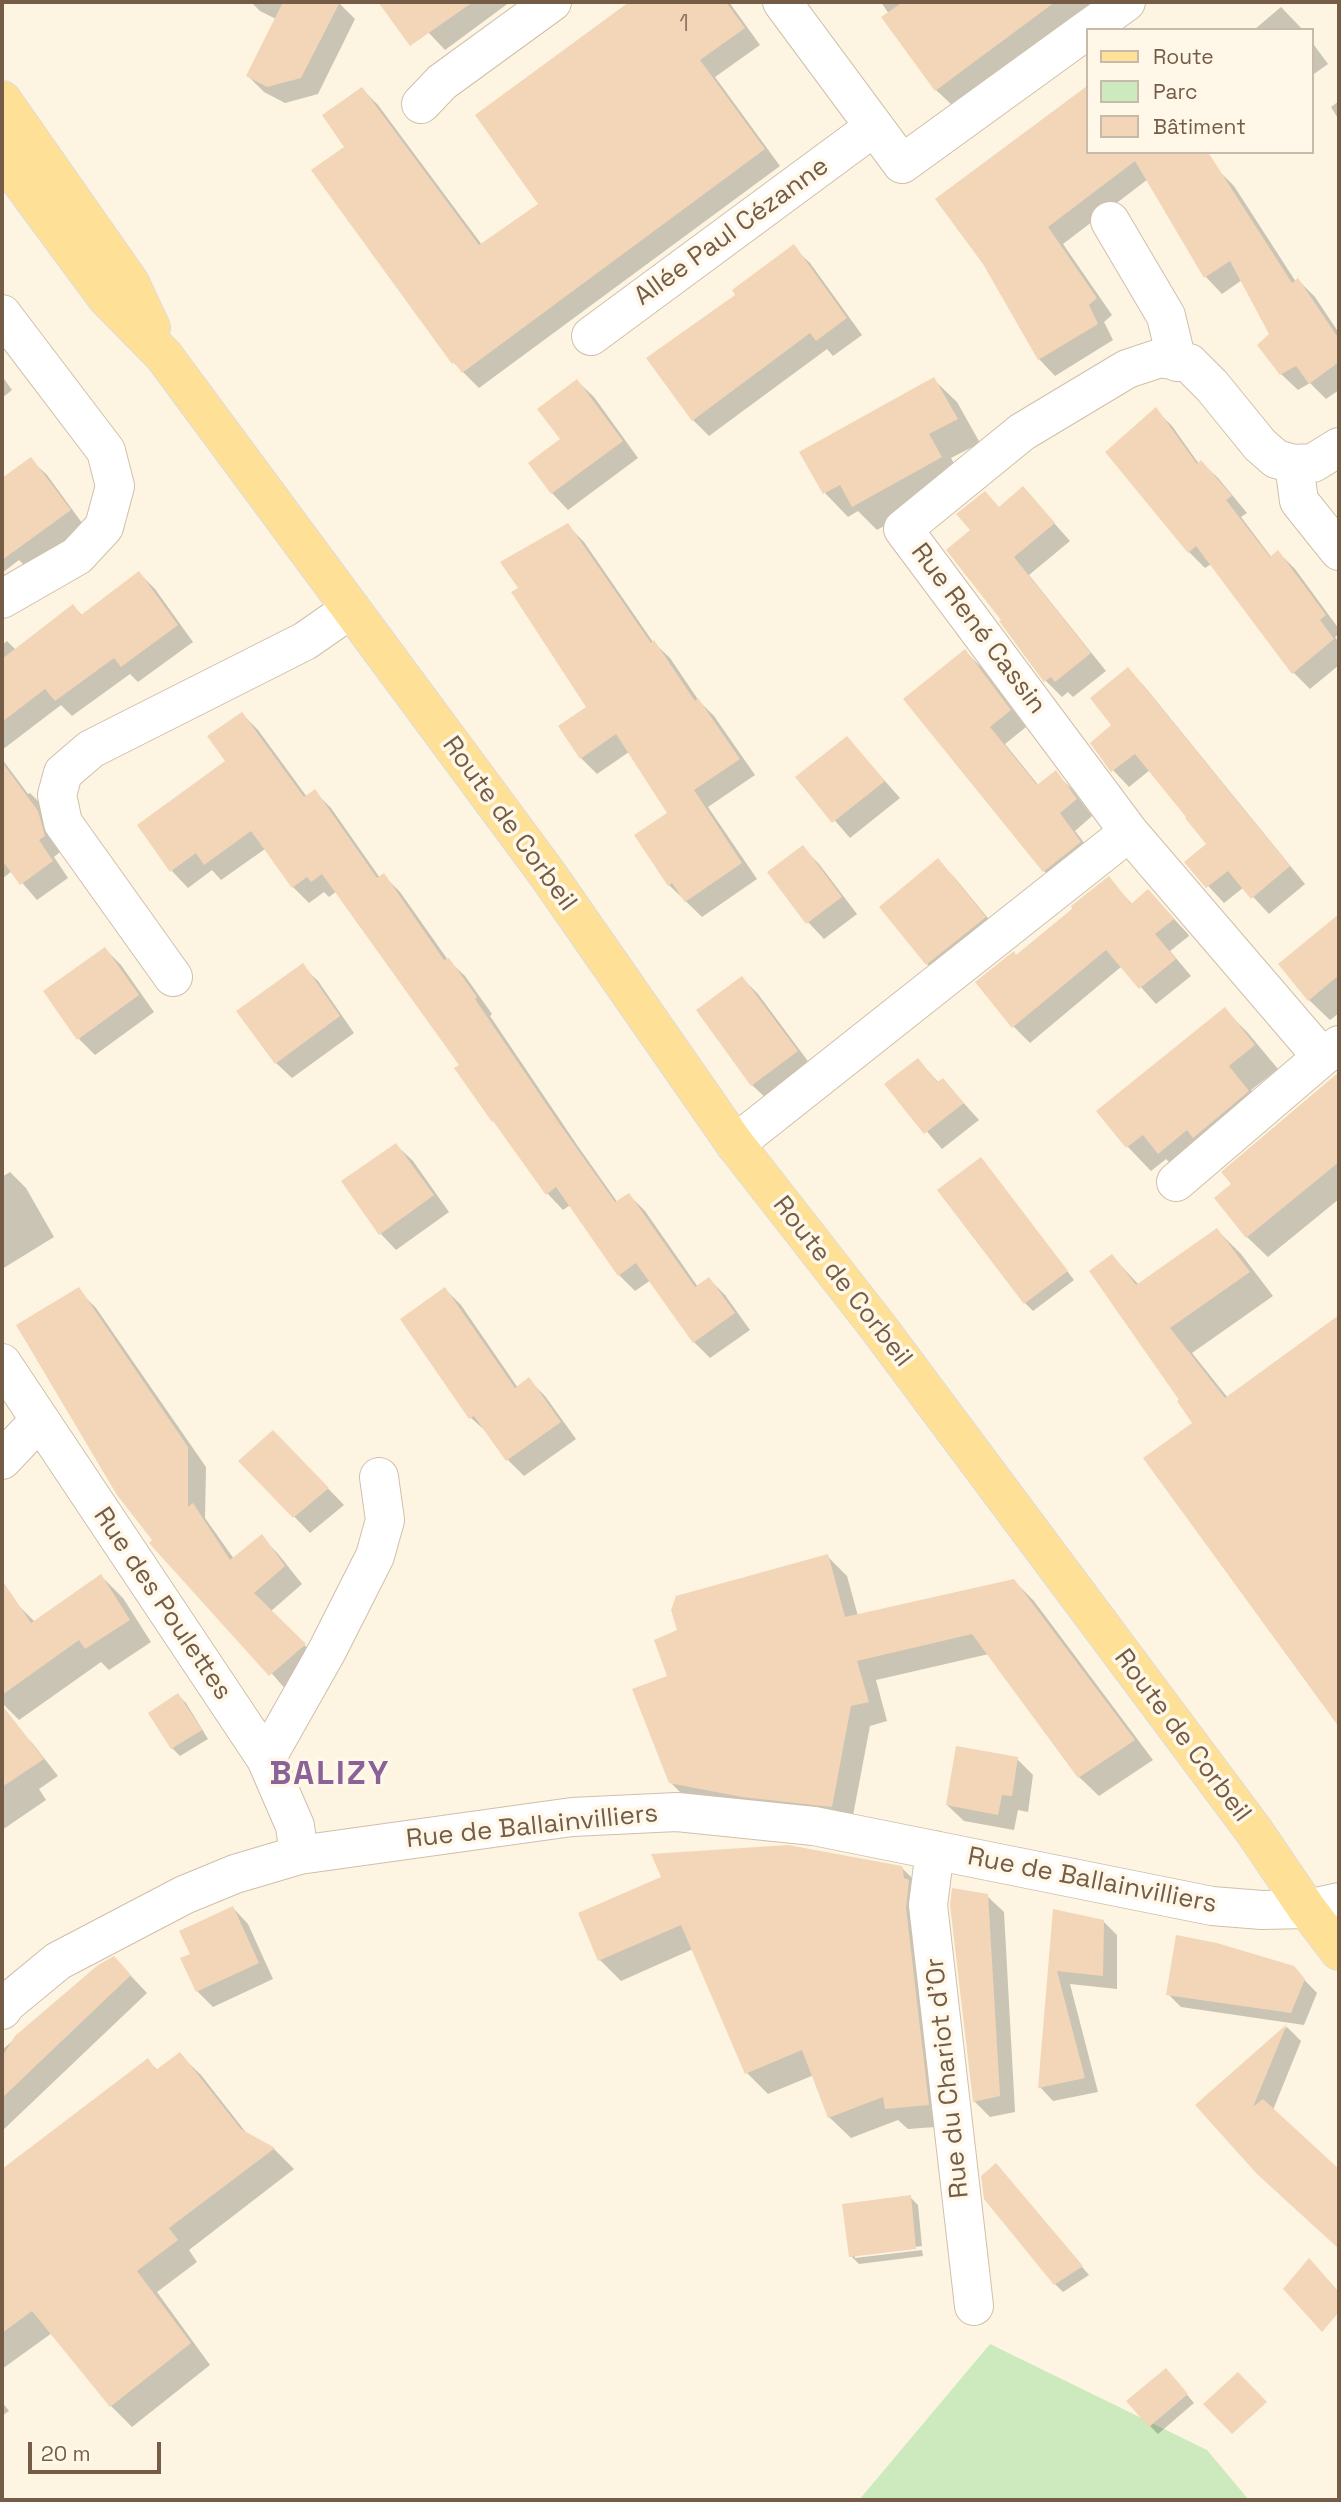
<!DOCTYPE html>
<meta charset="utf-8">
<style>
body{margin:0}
#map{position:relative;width:1341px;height:2502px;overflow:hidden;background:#fdf5e1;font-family:"Space Grotesk",sans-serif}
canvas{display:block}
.frame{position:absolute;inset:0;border:4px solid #755c47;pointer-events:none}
.legend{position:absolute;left:1086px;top:28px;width:228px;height:126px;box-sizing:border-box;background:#fff8e8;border:2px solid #c8baa8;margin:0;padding:9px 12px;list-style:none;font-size:21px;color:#755c47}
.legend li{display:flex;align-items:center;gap:14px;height:35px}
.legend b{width:35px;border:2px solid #c8baa8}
.scale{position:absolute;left:28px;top:2442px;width:133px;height:32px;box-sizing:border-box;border:4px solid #755c47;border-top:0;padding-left:9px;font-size:21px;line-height:24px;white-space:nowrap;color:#755c47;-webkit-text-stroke:5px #fff8e8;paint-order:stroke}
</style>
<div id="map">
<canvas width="1341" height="2502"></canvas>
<div class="frame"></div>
<ul class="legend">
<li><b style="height:9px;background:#fee197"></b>Route</li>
<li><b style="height:19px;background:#cdeabf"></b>Parc</li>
<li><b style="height:19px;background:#f3d5b8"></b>Bâtiment</li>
</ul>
<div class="scale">20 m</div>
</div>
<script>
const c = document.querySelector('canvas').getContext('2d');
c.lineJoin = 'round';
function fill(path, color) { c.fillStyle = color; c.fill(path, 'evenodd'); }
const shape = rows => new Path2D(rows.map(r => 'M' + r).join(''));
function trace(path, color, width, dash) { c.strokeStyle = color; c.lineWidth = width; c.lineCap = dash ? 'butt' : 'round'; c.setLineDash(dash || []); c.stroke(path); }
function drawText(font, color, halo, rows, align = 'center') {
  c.font = font + ' "Space Grotesk",sans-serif'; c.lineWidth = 7; c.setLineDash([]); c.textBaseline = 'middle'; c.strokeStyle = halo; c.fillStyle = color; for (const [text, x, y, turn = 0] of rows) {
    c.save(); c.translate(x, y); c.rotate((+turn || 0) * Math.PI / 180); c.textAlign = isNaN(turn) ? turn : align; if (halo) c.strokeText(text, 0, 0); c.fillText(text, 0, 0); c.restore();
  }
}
fill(shape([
 [990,2344,1207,2450,1249,2500,859,2500]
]), '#cdeabf');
fill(shape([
 [251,2,338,2,355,19,318,94,285,103,264,92,248,76,276,19,260,11],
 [407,2,510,2,445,50,429,33],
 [630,2,729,2,760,45,715,77,780,166,479,388,453,362,346,147,362,89,378,105,482,245,540,205,477,115],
 [881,2,1096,2,953,106,936,90,884,18,889,14],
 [1281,7,1303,30,1255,30,1255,29],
 [1311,41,1328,64,1311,76],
 [1085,90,1087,93,1087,152,1220,172,1234,186,1296,282,1298,280,1315,297,1339,333,1339,390,1326,399,1310,383,1298,390,1281,374,1271,335,1242,280,1222,294,1206,277,1148,179,1063,244,1112,315,1104,322,1113,340,1055,376,1039,359,984,263],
 [1339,101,1339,120,1331,107],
 [793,247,810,263,862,335,833,356,827,349,709,436,693,420,738,295],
 [2,376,12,390,2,398],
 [933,379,957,402,980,443,951,458,964,481,877,530,858,511,848,517,825,493],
 [577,381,594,397,638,458,568,510,552,493,531,464,563,440],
 [1156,410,1172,426,1199,464,1201,462,1218,478,1247,513,1241,517,1272,558,1278,552,1295,569,1339,629,1339,634,1335,637,1339,643,1339,665,1310,689,1294,673,1211,564,1205,568,1189,552,1108,453],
 [30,459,47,475,85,527,28,569,19,560,2,573,2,480],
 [1023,488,1070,541,1029,575,1106,671,1073,697,1068,692,1062,697,1046,681,1002,622,1000,508],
 [568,526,584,542,653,642,670,658,699,701,714,716,755,775,708,807,757,879,702,917,669,885,636,836,670,814,629,752,597,774,581,758,589,707,520,588],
 [139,573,155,589,193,642,138,682,130,674,72,716,61,705,2,750,2,645,7,641,16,650,73,606,83,616],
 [965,651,981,667,1026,727,1005,744,1039,786,1055,773,1072,789,1092,816,1075,831,1096,858,1061,887,1044,871,906,699],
 [1128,669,1144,686,1305,884,1269,914,1244,887,1224,903,1186,862,1208,844,1150,770,1129,787,1113,770,1113,725],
 [242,714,258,730,307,797,315,792,331,808,380,878,384,876,400,892,448,960,465,976,492,1014,490,1016,577,1145,618,1203,629,1195,645,1211,698,1287,709,1279,725,1295,750,1330,710,1358,694,1342,651,1280,635,1291,619,1275,570,1205,563,1210,547,1193,462,1065,337,891,329,897,324,892,309,903,293,887,265,849,221,880,212,870,188,888,172,871,140,825,228,762],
 [847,738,900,798,850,838,797,777],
 [2,759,28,794,30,793,46,809,60,852,54,857,68,878,37,900,12,871,2,879],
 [803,848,819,864,857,914,824,939,808,922],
 [938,861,954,877,1001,934,944,980,927,964],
 [1108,878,1133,905,1164,908,1188,934,1189,936,1170,951,1191,976,1156,1004,1122,966,1030,1043,1014,1027,978,982,1017,957],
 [1339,916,1339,1013,1330,1020,1309,1000,1280,964],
 [105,949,121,965,154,1012,95,1055,79,1039],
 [302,966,318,981,354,1033,292,1078,276,1063],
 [742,978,758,994,813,1068,769,1101,752,1085],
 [1225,1010,1248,1033,1278,1069,1251,1090,1271,1115,1183,1176,1166,1159,1151,1171,1128,1147,1099,1111],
 [918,1060,939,1083,943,1080,979,1120,942,1149,886,1084],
 [1329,1082,1339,1093,1339,1199,1268,1257,1247,1237,1234,1185],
 [396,1145,413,1161,449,1212,396,1250,380,1233],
 [989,1168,1074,1280,1033,1311,1025,1303],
 [10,1172,26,1188,54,1237,2,1269,2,1177],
 [1217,1230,1241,1254,1273,1296,1192,1353,1228,1398,1339,1318,1339,1722,1334,1717,1112,1256,1139,1285],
 [445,1289,461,1305,518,1388,529,1380,545,1396,576,1439,524,1476,508,1460,488,1433,471,1418,402,1320],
 [78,1290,96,1308,206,1467,205,1518,234,1559,262,1537,279,1555,302,1584,270,1612,323,1663,288,1692,155,1540],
 [289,1448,344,1505,310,1533,241,1461],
 [827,1556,847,1576,858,1616,1014,1581,1034,1601,1153,1760,1099,1796,1079,1777,989,1654,876,1680,887,1721,870,1726,851,1826,691,1803,670,1782,669,1677],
 [101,1576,123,1598,151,1642,109,1670,101,1662,19,1720,2,1703,2,1606,4,1609,15,1602,35,1622],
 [178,1695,186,1703,208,1739,180,1756,172,1748],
 [17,1727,33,1744,58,1776,39,1789,46,1800,2,1830,2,1739],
 [1017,1759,1033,1775,1028,1812,1018,1810,1014,1830,964,1821,947,1805],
 [902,1868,923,1889,949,2126,908,2129,898,2120,851,2138,829,2117,814,2075,768,2094,747,2073,693,1949,621,1981,600,1960,580,1914],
 [987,1896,1004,1912,1015,2112,990,2117,974,2101],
 [233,1908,248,1924,273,1979,213,2007,197,1991],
 [1055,1911,1103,1921,1117,1935,1117,1989,1070,1984,1098,2092,1053,2101,1040,2087],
 [114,1958,147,1993,2,2131,2,2050,99,1966],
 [1293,1968,1317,1993,1304,2025,1181,2007,1168,1994],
 [1287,2027,1301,2041,1273,2110,1339,2171,1339,2248,1275,2189,1198,2105],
 [180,2055,201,2075,248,2135,274,2149,294,2169,189,2250,197,2262,157,2292,210,2365,132,2427,111,2406,52,2333,2,2369,2,2171,148,2060,158,2071],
 [1003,2174,1089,2275,1063,2292,1055,2284],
 [910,2197,918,2205,922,2246,855,2255,855,2258,922,2250,923,2256,859,2264,851,2256],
 [1173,2378,1194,2403,1158,2434,1150,2426],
 [2,2402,9,2411,2,2416]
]), '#0003');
fill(shape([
 [283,2,340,2,301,78,267,87,246,76],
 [378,2,473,2,410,46],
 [629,2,726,2,745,28,700,60,765,149,462,373,454,362,452,364,311,170,344,147,322,115,362,87,479,245,538,204,475,115],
 [903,2,1055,2,935,91,881,17],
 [1087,86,1087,152,1208,152,1292,283,1298,278,1339,339,1339,362,1309,384,1296,366,1280,375,1257,345,1269,334,1230,261,1204,278,1135,161,1048,227,1097,298,1089,305,1098,324,1038,360,983,264,935,199],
 [794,244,847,318,816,341,810,333,692,421,646,358,735,295,732,290],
 [934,377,958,419,929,434,942,457,852,507,840,485,823,494,799,452],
 [577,379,623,441,551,494,528,463,560,439,537,409],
 [1156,407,1197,464,1201,460,1232,496,1226,500,1270,557,1278,550,1326,615,1320,620,1334,639,1292,674,1196,546,1188,553,1105,452],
 [31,457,71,510,2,560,2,478],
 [1023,486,1055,523,1014,557,1091,653,1055,682,1051,677,1044,682,999,621,1001,620,946,550,970,530,956,514,985,491,999,507],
 [568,523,651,643,654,640,695,701,698,698,740,759,694,790,742,863,685,902,672,883,668,886,634,835,667,813,616,734,580,759,558,726,586,707,511,592,518,588,500,562],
 [139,571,178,625,121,667,114,658,55,701,45,689,2,722,2,659,73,604,81,615],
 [965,649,1011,710,990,727,1037,785,1056,770,1077,799,1060,813,1081,842,1043,872,903,699],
 [1128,667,1290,866,1251,899,1228,871,1206,888,1184,862,1206,844,1185,818,1186,817,1135,754,1111,772,1090,743,1111,725,1090,698],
 [242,712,304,797,315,789,377,878,384,873,444,960,449,958,477,997,475,999,561,1126,615,1202,629,1193,695,1287,709,1277,735,1313,693,1343,636,1263,618,1276,556,1187,546,1195,493,1121,492,1122,454,1068,459,1065,322,874,311,882,307,877,292,888,251,831,204,865,196,853,170,872,137,825,225,761,207,736],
 [847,736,885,781,832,823,795,777],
 [2,762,38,811,45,836,39,840,53,861,20,885,5,864,2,866],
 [803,845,842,897,806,924,767,872],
 [938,858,986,917,926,965,879,907],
 [1109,876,1131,904,1148,889,1172,916,1174,919,1155,934,1176,959,1139,989,1106,950,1012,1028,975,982,1014,951,1016,955,1072,909,1071,906],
 [1339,914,1339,975,1308,1001,1278,964],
 [105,947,139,995,77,1040,43,991],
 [303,963,340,1016,275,1064,236,1011],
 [742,976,798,1051,751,1086,696,1010],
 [1225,1007,1255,1045,1229,1066,1249,1091,1193,1138,1187,1130,1158,1154,1143,1135,1126,1148,1096,1111],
 [918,1058,937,1082,943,1078,964,1103,924,1134,884,1084],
 [1339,1072,1339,1162,1246,1238,1214,1198,1231,1184,1221,1172],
 [396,1143,434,1195,379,1235,341,1181],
 [981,1157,1068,1271,1024,1304,937,1190],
 [1217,1228,1250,1272,1170,1328,1225,1398,1339,1315,1339,1727,1143,1458,1192,1423,1177,1401,1179,1400,1089,1271,1112,1254,1136,1285],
 [79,1287,188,1447,188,1507,193,1503,230,1560,262,1534,285,1566,254,1593,306,1644,269,1676,149,1543,152,1540,117,1495,16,1325],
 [445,1287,515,1388,529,1377,561,1422,506,1461,474,1416,469,1419,400,1319],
 [273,1430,329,1488,293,1518,238,1461],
 [828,1554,845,1617,1014,1579,1135,1740,1078,1778,972,1634,857,1661,869,1702,851,1706,832,1807,742,1797,669,1783,632,1689,667,1676,654,1640,677,1630,671,1610,676,1596],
 [101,1574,130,1620,85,1649,79,1640,2,1695,2,1580,31,1623],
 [178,1693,202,1730,171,1749,148,1713],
 [2,1705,44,1759,2,1787],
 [956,1746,1018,1757,1012,1796,1002,1795,998,1815,946,1805],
 [788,1845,902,1866,904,1878,909,1880,906,1908,929,2105,885,2109,883,2097,828,2118,802,2050,745,2074,681,1925,598,1961,578,1913,661,1877,651,1854],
 [952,1888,988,1894,1000,2096,973,2102,950,1905],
 [233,1906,259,1963,196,1992,180,1958,190,1954,179,1931],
 [1053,1909,1104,1920,1103,1976,1057,1971,1085,2078,1038,2088],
 [1176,1935,1217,1943,1294,1966,1305,1979,1291,2013,1166,1995],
 [114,1956,131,1975,2,2098,2,2057,15,2036,98,1965],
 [1287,2024,1253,2107,1263,2099,1339,2169,1339,2249,1257,2174,1195,2105],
 [180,2052,241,2129,275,2148,169,2228,178,2240,137,2271,191,2343,110,2407,32,2311,2,2333,2,2169,148,2058,156,2070],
 [996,2163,1083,2266,1054,2285,984,2199,981,2176],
 [911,2195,916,2249,849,2257,842,2204],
 [1309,2258,1339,2292,1339,2312,1322,2332,1283,2289],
 [1166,2368,1188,2394,1149,2427,1126,2401],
 [1238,2372,1267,2402,1232,2434,1203,2404]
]), '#f3d5b8');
const minor = shape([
 [782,2,902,164,1087,30],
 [1087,30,1126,2],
 [421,104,442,82,552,2],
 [1110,221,1166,316,1177,362],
 [2,314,106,451,115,486,104,527,77,556,2,599],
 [591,336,874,127],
 [1339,447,1313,463,1294,464,1276,459,1260,445,1212,386,1189,363,1160,358,1127,369,1022,432,903,529,1129,832,1322,1057,1339,1045],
 [1294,464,1299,501,1339,551],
 [173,977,63,823,57,795,63,773,91,749,305,641,351,609],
 [735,1144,1129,832],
 [1176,1182,1322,1057],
 [2,1363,266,1759,295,1826,299,1855],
 [2,1460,39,1421],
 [266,1759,327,1651,375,1556,385,1520,379,1477],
 [935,1850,928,1905,974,2306],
 [2,2010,7,2003,58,1961,184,1895,235,1874,299,1855,572,1817,677,1812,814,1826,1212,1906,1262,1910,1307,1909,1339,1902]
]);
const major = shape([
 [2,100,130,283,151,328],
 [2,156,107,298,164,356,548,875,735,1144,878,1327,1254,1831,1307,1909,1339,1951]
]);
trace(minor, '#d0bfab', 40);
trace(major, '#e1dbd7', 40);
trace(minor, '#fff', 38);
trace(major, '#fee197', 38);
drawText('23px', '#947a63', null, [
 ["1",684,25]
]);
drawText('26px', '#755c47', '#fff8e8', [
 ["Allée Paul Cézanne",732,232,-36],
 ["Rue René Cassin",978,629,53],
 ["Route de Corbeil",509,824,54],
 ["Route de Corbeil",842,1282,52],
 ["Rue des Poulettes",162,1604,56],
 ["Route de Corbeil",1182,1736,53],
 ["Rue de Ballainvilliers",532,1827,-6],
 ["Rue de Ballainvilliers",1092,1881,11],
 ["Rue du Chariot d'Or",948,2078,-96]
]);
c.letterSpacing = '2px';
drawText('bold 33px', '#8b6298', '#fff8e8', [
 ["BALIZY",330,1775]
]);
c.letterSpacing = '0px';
</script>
